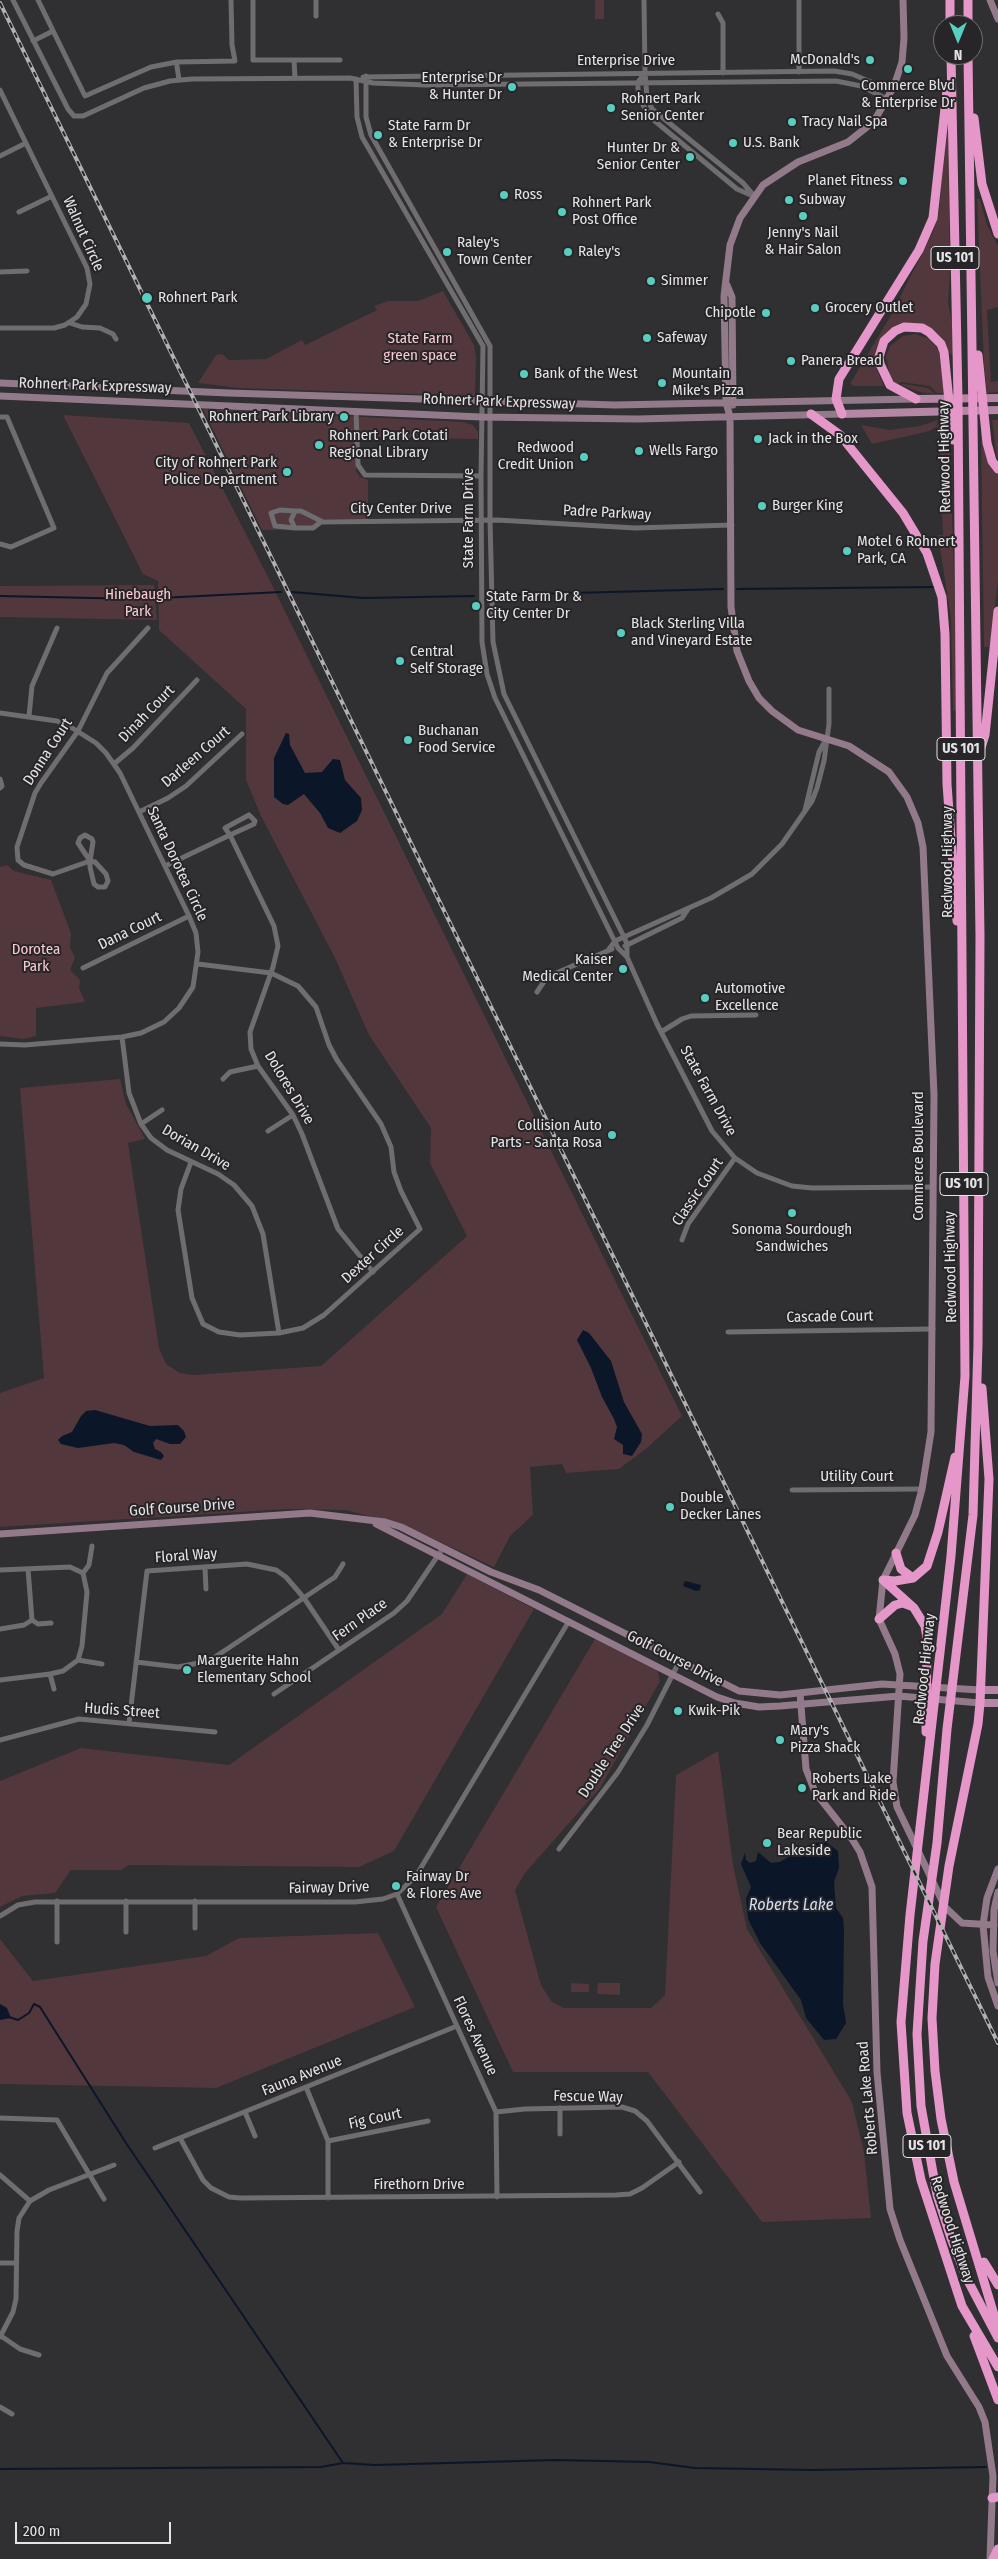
<!DOCTYPE html>
<style>
body{margin:0}
#map{position:relative;width:998px;height:2559px;overflow:hidden;background:#302f31;font-family:"Fira Sans Condensed",sans-serif}
canvas{display:block}
.north{position:absolute;left:933px;top:15px;width:50px;height:50px;box-sizing:border-box;background:#272527;border:1px solid #737173;border-radius:50%;rotate:180deg;font-size:14px;font-weight:700;line-height:20px;text-align:center;color:#e4e3e5}
.north::after{content:'';display:block;margin:auto;width:18px;height:22px;background:#58cec0;clip-path:polygon(50% 0,100% 100%,50% 72%,0 100%)}
.scale{position:absolute;left:15px;top:2522px;width:156px;height:22px;box-sizing:border-box;border:2px solid #e4e3e5;border-top:0;padding-left:6px;font-size:15px;line-height:18px;white-space:nowrap;color:#e4e3e5;-webkit-text-stroke:4px #272527;paint-order:stroke}
</style>
<div id="map">
<canvas width="998" height="2559"></canvas>
<div class="north">N</div>
<div class="scale">200 m</div>
</div>
<script>
const c = document.querySelector('canvas').getContext('2d');
c.lineJoin = 'round';
function fill(path, color) { c.fillStyle = color; c.fill(path, 'evenodd'); }
const shape = rows => new Path2D(rows.map(r => 'M' + r).join(''));
function trace(path, color, width, dash) { c.strokeStyle = color; c.lineWidth = width; c.lineCap = dash ? 'butt' : 'round'; c.setLineDash(dash || []); c.stroke(path); }
function drawText(font, color, halo, rows, align = 'center') {
  c.font = font + ' "Fira Sans Condensed",sans-serif'; c.lineWidth = 4; c.setLineDash([]); c.textBaseline = 'middle'; c.strokeStyle = halo; c.fillStyle = color; for (const [text, x, y, turn = 0] of rows) {
    c.save(); c.translate(x, y); c.rotate((+turn || 0) * Math.PI / 180); c.textAlign = isNaN(turn) ? turn : align; if (halo) c.strokeText(text, 0, 0); c.fillText(text, 0, 0); c.restore();
  }
}
fill(shape([
 [595,0,604,0,604,19,595,19],
 [946,124,948,124,950,275,948,303,952,322,953,354,950,354,943,339,930,328,895,329,876,359,876,368,884,386,854,386,850,384,891,315,933,232,939,212],
 [977,199,980,199,987,225,998,246,998,307,987,310,991,382,998,381,998,392,987,393,984,365],
 [443,291,474,345,476,357,475,396,239,388,198,383,216,355,222,354,229,360,266,359,302,340,305,345,377,310,374,306,388,301,418,301],
 [915,334,930,339,939,350,944,393,937,393,930,386,901,382,896,385,890,377,886,356,890,346,903,336],
 [903,384,928,388,935,394,920,392,901,385],
 [203,409,463,422,473,425,478,432,478,439,356,437,356,471,360,477,368,480,368,519,320,519,316,529,262,530],
 [63,415,189,423,268,577,682,1416,647,1448,619,1469,566,1473,562,1464,530,1467,533,1515,510,1536,494,1567,401,1524,345,1510,287,1509,0,1527,0,1393,44,1378,20,1088,120,1079,126,1104,145,1139,128,1143,159,1348,166,1364,180,1373,193,1375,321,1366,467,1236,430,1163,431,1128,369,1035,335,958,261,816,246,780,246,709,159,630,158,581,143,574],
 [938,420,936,427,930,431,872,444,861,425,890,430,920,426],
 [940,420,949,420,950,444,958,710,953,711,951,618,938,535,943,535,939,436,935,431],
 [992,420,998,420,998,459,996,453],
 [981,432,983,432,991,466,998,474,998,582,990,647,984,647],
 [154,585,157,620,0,617,0,586],
 [7,865,14,871,51,880,71,933,70,947,75,958,70,970,80,980,79,988,85,1002,36,1008,36,1036,23,1039,0,1036,0,867],
 [467,1574,534,1609,394,1851,359,1867,129,1865,121,1870,71,1870,55,1893,22,1896,0,1907,0,1781,81,1748,229,1765,442,1614],
 [595,1639,657,1669,660,1681,600,1788,525,1873,515,1890,541,1985,551,2001,564,2008,651,2008,665,1995,676,1775,718,1751,733,1865,747,1929,852,2102,864,2152,871,2218,762,2222,648,2072,513,2072,436,1907],
 [378,1933,415,2007,216,2088,0,2084,0,1939,33,1981,206,1956,239,1938],
 [571,1983,589,1984,589,1992,571,1992],
 [598,1983,620,1983,620,1995,597,1994]
]), '#52373c');
fill(shape([
 [286,733,289,734,290,745,305,773,322,772,333,759,340,760,345,780,361,798,362,810,357,821,340,833,328,828,320,813,304,794,288,805,283,804,274,797,274,758],
 [583,1330,589,1333,611,1361,624,1402,642,1434,641,1442,632,1456,623,1454,623,1445,614,1439,617,1427,614,1419,602,1397,591,1368,577,1340],
 [95,1410,150,1426,178,1425,184,1431,186,1437,180,1444,170,1444,156,1439,153,1443,155,1449,161,1452,164,1456,161,1460,134,1452,124,1445,114,1443,78,1448,61,1444,58,1440,62,1436,72,1432,81,1416,86,1411],
 [685,1581,701,1585,700,1590,696,1591,683,1586],
 [826,1842,838,1851,839,1868,834,1882,836,1908,843,1918,844,1930,843,2004,846,2023,836,2039,824,2040,806,2018,801,2000,760,1943,748,1919,746,1899,751,1887,741,1864,745,1853,746,1860,750,1863,756,1861,758,1852,771,1863,780,1862,812,1843],
 [0,2004,7,2008,11,2018,0,2020]
]), '#0c1629');
trace(shape([
 [737,589,934,587],
 [292,592,363,598,474,596],
 [497,595,723,589],
 [0,596,140,599,281,592],
 [9,2017,18,2020,29,2013,34,2004,40,2007,126,2143,343,2463],
 [0,2469,321,2467,343,2463,375,2465,555,2460,649,2462,695,2468,813,2470,986,2467]
]), '#0c1629', 2);
trace(shape([
 [13,0,68,109,74,116,83,116,144,88,170,81,192,79,350,78,373,83,426,85,836,81,861,86,887,99],
 [38,0,85,96,151,67,177,62,235,61,232,45,231,0],
 [253,0,253,60,340,60],
 [316,0,316,16],
 [644,0,645,73,647,97,652,109,743,183,755,197],
 [799,0,799,72],
 [718,14,723,23,723,73],
 [33,41,53,31],
 [294,60,295,78],
 [177,66,179,80],
 [645,73,638,82,638,89,639,98,650,117,737,189,753,196],
 [366,76,366,117,371,135,490,346,490,520,493,642,504,694,624,937,627,944,627,957],
 [363,77,834,71,852,74,892,91],
 [356,79,357,117,362,137,483,346,481,476,482,642,487,674,495,698,618,948,627,957,657,1024,712,1131,735,1158,757,1173,792,1186,812,1188,933,1187],
 [0,90,87,268,90,284,86,304,77,317,65,325,54,328,0,328],
 [0,156,26,143],
 [19,212,52,196],
 [0,272,27,271],
 [70,323,82,327,100,328,113,334,116,339],
 [356,411,358,465,365,475,481,476],
 [0,417,7,417,54,528,11,547,0,544],
 [295,511,280,510,271,513,275,526,295,528],
 [321,522,313,528,295,528,291,520,295,511,301,511,323,522,497,520,635,528,732,525],
 [0,713,57,721,69,726,96,743,106,753,120,773,189,916,196,933,198,952,193,987,179,1008,164,1022,141,1033,122,1037,25,1045,0,1044],
 [29,716,32,686,57,628],
 [115,763,133,748,197,680],
 [0,779,2,786,0,788],
 [805,810,819,752,825,741],
 [139,812,168,798,186,786,242,734],
 [249,815,255,821,254,824,230,835,225,828,249,815],
 [90,861,53,874,24,865,18,860,17,847,35,793,41,783,78,731,107,673,148,628],
 [90,861,95,862,106,874,108,881,105,887,98,887,94,884,90,867,90,861,93,842,92,839,85,835,80,838,78,843,90,861],
 [165,866,230,835,274,926,278,946,273,967,250,1032,251,1049,258,1066,293,1115,302,1134,338,1229,373,1272],
 [625,946,682,918,688,909],
 [609,949,615,941,711,898,752,874,782,844,812,801,817,788,824,761,829,724,829,689],
 [83,968,189,916],
 [537,992,547,977,612,949],
 [661,1032,682,1019,691,1016,756,1015],
 [122,1037,129,1093,141,1124,151,1138,167,1150,218,1174,234,1185,252,1206,263,1234,279,1333],
 [223,1079,230,1072,258,1066],
 [141,1124,162,1110],
 [268,1131,293,1115],
 [191,1162,181,1189,178,1210,192,1298,203,1324,219,1332,240,1335,279,1333,303,1328,324,1315,420,1229,401,1191,394,1172,391,1147,381,1124,337,1060,329,1045,316,1007,298,986,271,973,198,964],
 [682,1240,688,1224,735,1158],
 [728,1332,933,1329],
 [792,1490,922,1489],
 [205,1568,206,1589],
 [28,1569,32,1620],
 [0,1570,70,1567,83,1573,87,1592,82,1646,78,1660,63,1671,50,1674,0,1680],
 [83,1573,89,1565,92,1546],
 [32,1620,38,1624,51,1623],
 [0,1629,24,1625,32,1620],
 [78,1660,102,1664],
 [136,1662,178,1667,209,1661,335,1577,343,1564],
 [50,1674,54,1689],
 [274,1694,394,1613,407,1601,443,1548],
 [129,1723,147,1571,247,1564,276,1570,286,1577,304,1598,339,1650],
 [0,1740,79,1719,215,1732],
 [559,1849,618,1772,647,1725,679,1662],
 [397,1894,496,2112,497,2197],
 [0,1916,18,1905,35,1902,355,1902,383,1899,397,1894,416,1876,569,1621],
 [195,1928,195,1901],
 [126,1932,126,1901],
 [57,1942,57,1901],
 [306,2087,328,2141,328,2198],
 [560,2108,560,2134],
 [245,2112,255,2136],
 [496,2112,525,2109,622,2107,635,2111,647,2121,700,2192],
 [0,2118,57,2120,104,2199],
 [180,2138,203,2180,211,2188,229,2197,240,2198,616,2195,630,2194,642,2188,679,2162],
 [328,2141,428,2121],
 [155,2148,457,2026],
 [0,2175,30,2201],
 [0,2263,16,2263],
 [1,2336,20,2349,39,2355],
 [0,2337,13,2312,16,2299,17,2231,19,2218,30,2201,49,2190,114,2165],
 [0,2407,12,2414]
]), '#6f6d70', 5);
trace(shape([
 [903,0,904,38,902,62,894,86,877,116,867,127,848,142,798,162,763,185,740,218,730,245,724,296,726,402,730,417,731,607,737,651,749,681,759,698,772,711,798,730,849,746,889,772,907,797,918,823,923,847,934,1095,931,1432,922,1489,915,1515,883,1580,879,1619,895,1654,900,1674,893,1782,897,1807,945,1907,962,1923,994,1925],
 [990,0,998,19],
 [727,285,732,297,733,405],
 [0,383,228,393,615,405,915,399],
 [0,396,481,417,637,419,842,414],
 [376,1524,717,1697,735,1703,759,1707,780,1706,899,1696,980,1703],
 [0,1534,310,1513,385,1522,401,1527,491,1572,539,1590,739,1691,780,1695,882,1684,980,1690],
 [800,1693,806,1769,815,1792,852,1839,860,1852,872,1887,877,2072,890,2209,900,2240,947,2356,979,2407,985,2422,993,2476,990,2559],
 [998,1869,987,1898,983,1925,988,1977,998,2006],
 [998,1892,994,1910,993,1951,998,1983]
]), '#927a8b', 7);
trace(shape([
 [916,399,998,398],
 [842,414,998,410],
 [980,1690,998,1690],
 [980,1703,998,1703]
]), '#b686a5', 8);
trace(shape([
 [950,0,950,25],
 [968,0,968,25],
 [951,55,958,399,965,1376,951,1556,910,1915,901,2022,907,2113,921,2180,962,2306,998,2367],
 [968,55,980,936,978,1344,973,1515,947,1729,937,1843,923,1941,917,2034,921,2106,937,2195,951,2238,967,2279,998,2338],
 [974,118,982,184,998,234],
 [978,355,987,443,992,461,998,469],
 [916,399,890,385,880,364,879,357,884,341,895,331,904,327,922,328,929,332,941,344,944,352,953,440],
 [811,414,840,435,903,513,927,553,942,597,945,634,947,784,957,921],
 [842,414,836,399,839,379,919,250,933,218,947,90],
 [980,751,985,735,998,611],
 [982,1388,989,1479,980,1703,978,1724,949,1866,935,1964,932,2018,935,2071,941,2119,954,2182,998,2328],
 [896,1553,901,1569,913,1578],
 [883,1580,895,1581,913,1578,927,1566,938,1532,955,1457],
 [883,1580,914,1608,925,1626,927,1638,926,1732],
 [879,1619,895,1605,903,1603,911,1606],
 [984,2262,998,2285],
 [974,2336,998,2400],
 [992,2498,998,2497],
 [993,2559,998,2549]
]), '#e597c9', 9);
const rail = shape([
 [0,3,998,2043]
]);
trace(rail, '#b1b0b2', 4);
trace(rail, '#272527', 2, [5.5]);
for (const [x, y, r, color] of [
 [870,60,5,"#58cec0"],
 [908,69,5,"#58cec0"],
 [512,87,5,"#58cec0"],
 [611,108,5,"#58cec0"],
 [792,122,5,"#58cec0"],
 [378,135,5,"#58cec0"],
 [733,143,5,"#58cec0"],
 [690,157,5,"#58cec0"],
 [903,181,5,"#58cec0"],
 [504,195,5,"#58cec0"],
 [789,200,5,"#58cec0"],
 [562,212,5,"#58cec0"],
 [803,216,5,"#58cec0"],
 [447,252,5,"#58cec0"],
 [568,252,5,"#58cec0"],
 [651,281,5,"#58cec0"],
 [147,298,6,"#58cec0"],
 [815,308,5,"#58cec0"],
 [766,313,5,"#58cec0"],
 [647,338,5,"#58cec0"],
 [791,361,5,"#58cec0"],
 [524,374,5,"#58cec0"],
 [662,383,5,"#58cec0"],
 [344,417,5,"#58cec0"],
 [758,439,5,"#58cec0"],
 [319,445,5,"#58cec0"],
 [639,451,5,"#58cec0"],
 [584,457,5,"#58cec0"],
 [287,472,5,"#58cec0"],
 [762,506,5,"#58cec0"],
 [847,551,5,"#58cec0"],
 [476,606,5,"#58cec0"],
 [621,633,5,"#58cec0"],
 [400,661,5,"#58cec0"],
 [408,740,5,"#58cec0"],
 [623,969,5,"#58cec0"],
 [705,998,5,"#58cec0"],
 [612,1135,5,"#58cec0"],
 [792,1213,5,"#58cec0"],
 [670,1507,5,"#58cec0"],
 [187,1670,5,"#58cec0"],
 [678,1711,5,"#58cec0"],
 [780,1740,5,"#58cec0"],
 [802,1788,5,"#58cec0"],
 [767,1843,5,"#58cec0"],
 [396,1886,5,"#58cec0"]
]) { const dot = new Path2D(); dot.arc(x, y, r, 0, 2 * Math.PI); c.fillStyle = color; c.fill(dot); trace(dot, '#272527', 2); }
for (const [x, y, w] of [
 [955,258,48],
 [961,749,48],
 [964,1184,48],
 [927,2146,48]
]) { const box = new Path2D(); box.roundRect(x - w / 2, y - 11.5, w, 23, 4); c.fillStyle = '#272527'; c.fill(box); trace(box, '#e4e3e5', 1); }
drawText('bold 14px', '#e4e3e5', null, [
 ["US 101",955,258],
 ["US 101",961,749],
 ["US 101",964,1184],
 ["US 101",927,2146]
]);
drawText('15px', '#e4e3e5', '#272527', [
 ["McDonald's",860,60,"right"],
 ["Enterprise Dr",502,78,"right"],
 ["& Hunter Dr",502,95,"right"],
 ["Commerce Blvd",908,86,"center"],
 ["& Enterprise Dr",908,103,"center"],
 ["Rohnert Park",621,99],
 ["Senior Center",621,116],
 ["Tracy Nail Spa",802,122],
 ["State Farm Dr",388,126],
 ["& Enterprise Dr",388,143],
 ["U.S. Bank",743,143],
 ["Hunter Dr &",680,148,"right"],
 ["Senior Center",680,165,"right"],
 ["Planet Fitness",893,181,"right"],
 ["Ross",514,195],
 ["Subway",799,200],
 ["Rohnert Park",572,203],
 ["Post Office",572,220],
 ["Jenny's Nail",803,233,"center"],
 ["& Hair Salon",803,250,"center"],
 ["Raley's",457,243],
 ["Town Center",457,260],
 ["Raley's",578,252],
 ["Simmer",661,281],
 ["Rohnert Park",158,298],
 ["Grocery Outlet",825,308],
 ["Chipotle",756,313,"right"],
 ["Safeway",657,338],
 ["Panera Bread",801,361],
 ["Bank of the West",534,374],
 ["Mountain",672,374],
 ["Mike's Pizza",672,391],
 ["Rohnert Park Library",334,417,"right"],
 ["Rohnert Park Cotati",329,436],
 ["Regional Library",329,453],
 ["Jack in the Box",768,439],
 ["Redwood",574,448,"right"],
 ["Credit Union",574,465,"right"],
 ["Wells Fargo",649,451],
 ["City of Rohnert Park",277,463,"right"],
 ["Police Department",277,480,"right"],
 ["Burger King",772,506],
 ["Motel 6 Rohnert",857,542],
 ["Park, CA",857,559],
 ["State Farm Dr &",486,597],
 ["City Center Dr",486,614],
 ["Black Sterling Villa",631,624],
 ["and Vineyard Estate",631,641],
 ["Central",410,652],
 ["Self Storage",410,669],
 ["Buchanan",418,731],
 ["Food Service",418,748],
 ["Kaiser",613,960,"right"],
 ["Medical Center",613,977,"right"],
 ["Automotive",715,989],
 ["Excellence",715,1006],
 ["Collision Auto",602,1126,"right"],
 ["Parts - Santa Rosa",602,1143,"right"],
 ["Sonoma Sourdough",792,1230,"center"],
 ["Sandwiches",792,1247,"center"],
 ["Double",680,1498],
 ["Decker Lanes",680,1515],
 ["Marguerite Hahn",197,1661],
 ["Elementary School",197,1678],
 ["Kwik-Pik",688,1711],
 ["Mary's",790,1731],
 ["Pizza Shack",790,1748],
 ["Roberts Lake",812,1779],
 ["Park and Ride",812,1796],
 ["Bear Republic",777,1834],
 ["Lakeside",777,1851],
 ["Fairway Dr",406,1877],
 ["& Flores Ave",406,1894]
], 'left');
drawText('15px', '#e4e3e5', '#272527', [
 ["Enterprise Drive",626,61],
 ["Walnut Circle",83,234,66],
 ["Rohnert Park Expressway",95,386,2],
 ["Rohnert Park Expressway",499,402,2],
 ["Redwood Highway",945,457,-91],
 ["City Center Drive",401,509],
 ["Padre Parkway",607,513,3],
 ["State Farm Drive",469,518,-90],
 ["Dinah Court",147,714,-46],
 ["Donna Court",48,752,-57],
 ["Darleen Court",196,757,-41],
 ["Redwood Highway",948,862,-90],
 ["Santa Dorotea Circle",177,864,65],
 ["Dana Court",130,931,-26],
 ["Dolores Drive",289,1088,59],
 ["State Farm Drive",708,1091,61],
 ["Dorian Drive",196,1148,30],
 ["Commerce Boulevard",919,1156,-90],
 ["Classic Court",698,1192,-56],
 ["Dexter Circle",373,1255,-42],
 ["Redwood Highway",951,1267,-91],
 ["Cascade Court",830,1317,-1],
 ["Utility Court",857,1477],
 ["Golf Course Drive",182,1508,-4],
 ["Floral Way",186,1556,-4],
 ["Fern Place",360,1620,-35],
 ["Golf Course Drive",675,1659,27],
 ["Redwood Highway",925,1669,-84],
 ["Hudis Street",122,1711,4],
 ["Double Tree Drive",612,1751,-57],
 ["Fairway Drive",329,1888,-1],
 ["Flores Avenue",475,2036,65],
 ["Fauna Avenue",302,2076,-22],
 ["Fescue Way",588,2097,1],
 ["Roberts Lake Road",868,2098,-95],
 ["Fig Court",375,2119,-12],
 ["Firethorn Drive",419,2185],
 ["Redwood Highway",952,2230,72]
]);
drawText('15px', '#fac9d1', '#272527', [
 ["State Farm",420,339],
 ["green space",420,356],
 ["Hinebaugh",138,595],
 ["Park",138,612],
 ["Dorotea",36,950],
 ["Park",36,967]
]);
drawText('italic 16px', '#cfdefb', '#272527', [
 ["Roberts Lake",791,1906]
]);
</script>
